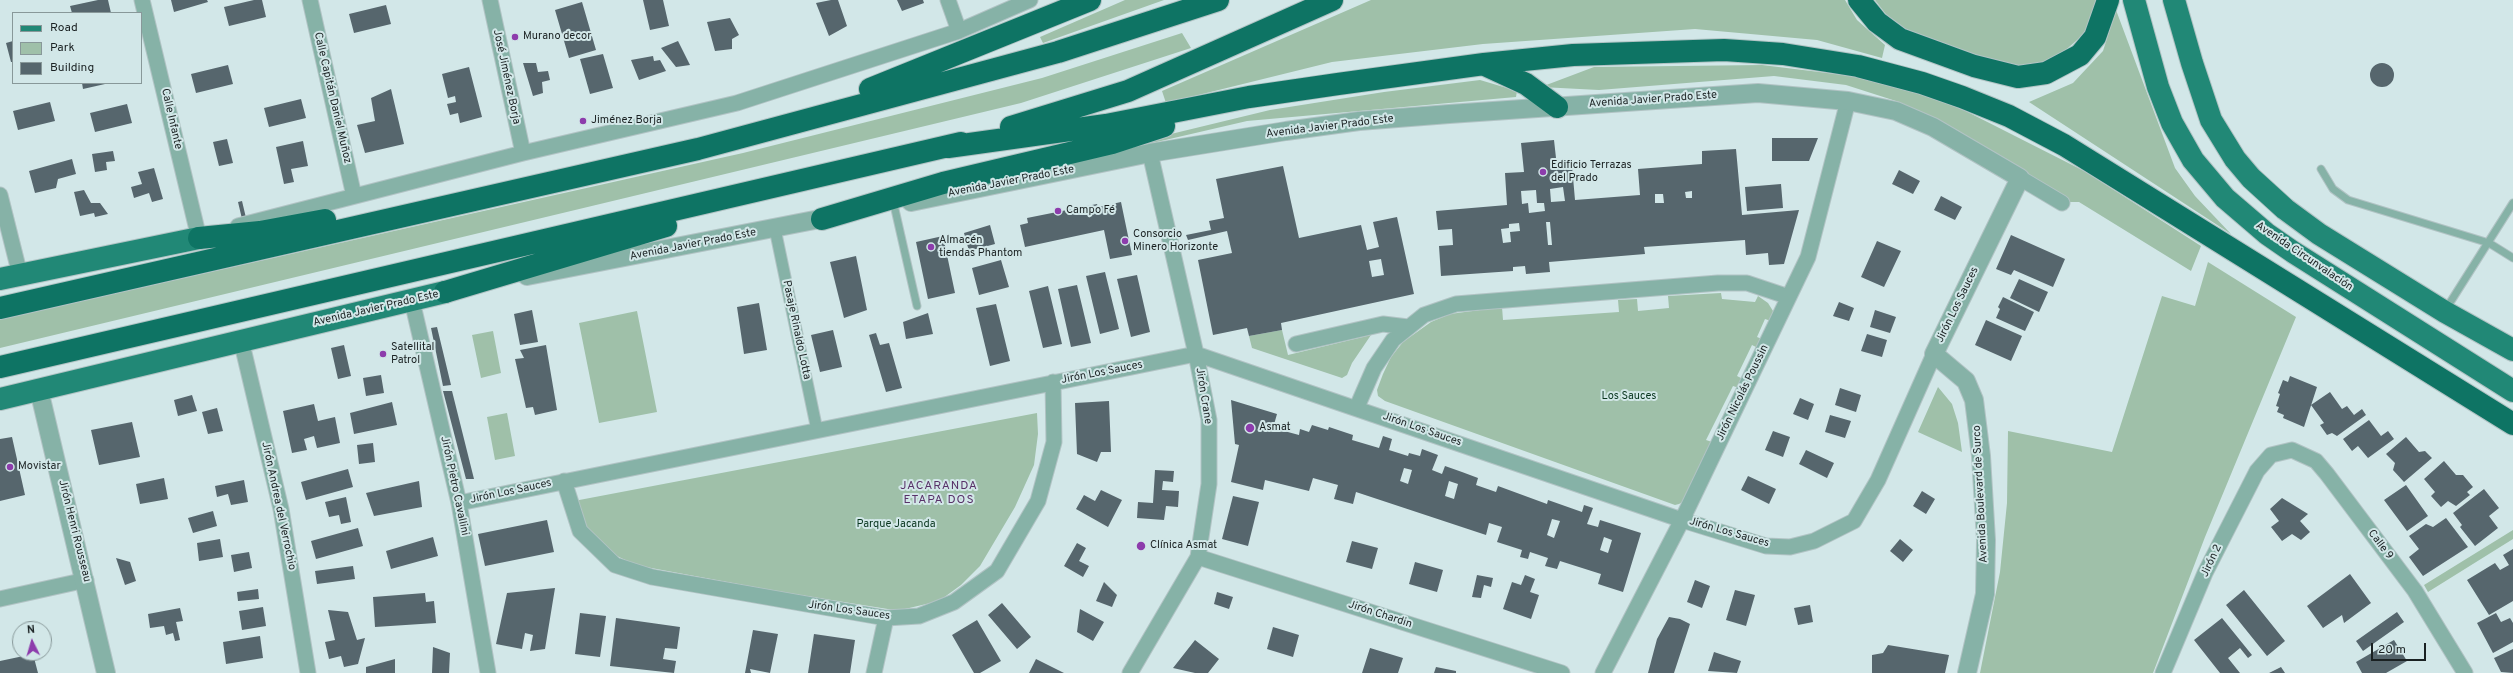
<!DOCTYPE html>
<meta charset="utf-8">
<style>
body{margin:0}
#map{position:relative;width:2513px;height:673px;overflow:hidden;background:#d2e7e8;font-family:Overpass,sans-serif}
canvas{display:block}
.legend{position:absolute;left:12px;top:12px;width:130px;height:72px;box-sizing:border-box;background:#d2e7e8;border:1px solid #889899;margin:0;padding:5px 7px;list-style:none;font-size:12px;color:#1a2122}
.legend li{display:flex;align-items:center;gap:8px;height:20px}
.legend b{width:20px;border:1px solid #889899}
.north{position:absolute;left:12px;top:621px;width:40px;height:40px;box-sizing:border-box;background:#d2e7e8;border:1px solid #889899;border-radius:50%;rotate:355deg;font-size:11px;font-weight:700;line-height:16px;text-align:center;color:#1a2122}
.north::after{content:'';display:block;margin:auto;width:14px;height:18px;background:#8d3cac;clip-path:polygon(50% 0,100% 100%,50% 72%,0 100%)}
.scale{position:absolute;left:2371px;top:643px;width:55px;height:18px;box-sizing:border-box;border:2px solid #1a2122;border-top:0;padding-left:5px;font-size:12px;line-height:14px;white-space:nowrap;color:#1a2122;-webkit-text-stroke:3px #d2e7e8;paint-order:stroke}
</style>
<div id="map">
<canvas width="2513" height="673"></canvas>
<ul class="legend">
<li><b style="height:5px;background:#218876"></b>Road</li>
<li><b style="height:11px;background:#9fc0a9"></b>Park</li>
<li><b style="height:11px;background:#56666d"></b>Building</li>
</ul>
<div class="north">N</div>
<div class="scale">20 m</div>
</div>
<script>
const c = document.querySelector('canvas').getContext('2d');
c.lineJoin = 'round';
function fill(path, color) { c.fillStyle = color; c.fill(path, 'evenodd'); }
const shape = rows => new Path2D(rows.map(r => 'M' + r).join(''));
function trace(path, color, width, dash) { c.strokeStyle = color; c.lineWidth = width; c.lineCap = dash ? 'butt' : 'round'; c.setLineDash(dash || []); c.stroke(path); }
function drawText(font, color, halo, rows, align = 'center') {
  c.font = font + ' Overpass,sans-serif'; c.lineWidth = 4; c.setLineDash([]); c.textBaseline = 'middle'; c.strokeStyle = halo; c.fillStyle = color; for (const [text, x, y, turn = 0] of rows) {
    c.save(); c.translate(x, y); c.rotate((+turn || 0) * Math.PI / 180); c.textAlign = isNaN(turn) ? turn : align; if (halo) c.strokeText(text, 0, 0); c.fillText(text, 0, 0); c.restore();
  }
}
fill(shape([
 [1125,0,1164,0,1043,43,1040,37],
 [1371,0,1845,0,1857,20,1885,45,1882,58,1817,40,1695,29,1483,44,1332,62,1166,103,1162,91],
 [1875,0,2101,0,2085,33,2061,54,2035,66,2008,66,1905,30,1892,22],
 [2116,10,2175,168,2195,196,2231,234,2029,102,2073,83,2103,51],
 [1182,33,1191,48,1021,103,0,348,0,319,743,153,1042,78],
 [1762,65,1852,76,1944,100,2086,172,2201,246,2191,271,2079,202,2068,202,1957,130,1899,102,1846,85,1774,76,1599,90,1541,87,1594,67],
 [1480,80,1517,91,1516,97,1247,121,1105,154,1105,150,1270,110,1384,92],
 [2208,262,2296,317,2205,537,2153,673,1980,673,2000,572,2007,503,2008,431,2112,452,2162,296,2195,306],
 [1721,293,1722,299,1755,302,1758,296,1768,303,1773,311,1771,321,1765,319,1757,337,1762,339,1758,348,1752,345,1737,376,1743,379,1739,388,1733,386,1706,440,1712,442,1684,501,1679,504,1675,505,1385,401,1378,396,1377,390,1383,374,1391,357,1403,342,1431,322,1450,314,1502,307,1503,320,1619,312,1618,300,1637,299,1638,311,1669,308,1668,296],
 [637,311,657,412,599,423,579,323],
 [1282,330,1288,355,1371,335,1352,363,1347,375,1342,378,1252,348,1249,336],
 [493,331,501,373,481,378,472,335],
 [1938,387,1952,404,1958,423,1962,452,1918,432],
 [507,413,515,456,495,460,487,417],
 [1037,413,1038,434,1034,465,1015,507,980,566,961,585,939,601,905,609,894,610,781,592,635,565,615,555,584,527,574,501],
 [2513,530,2513,539,2428,592,2424,585]
]), '#9fc0a9');
fill(shape([
 [98,0,108,0,111,13,72,13,70,6],
 [171,0,207,0,208,2,174,12],
 [254,0,262,0,266,17,229,26,224,7],
 [643,0,663,0,669,26,650,30],
 [831,0,838,0,847,26,829,36,816,3],
 [897,0,923,0,924,3,902,11],
 [582,2,596,50,569,58,555,10],
 [386,5,391,24,354,33,349,14],
 [730,18,739,35,732,39,732,49,715,51,707,22],
 [13,41,13,62,11,62,6,43],
 [678,41,690,65,676,67,661,48],
 [603,54,613,88,590,94,580,59],
 [653,56,654,61,660,60,666,71,639,80,631,60],
 '2370 75a12 12 0 1 1 24 0a12 12 0 1 1-24 0Z',
 [523,63,536,63,538,72,548,71,550,80,542,82,543,93,533,96],
 [228,65,233,84,196,93,191,74],
 [469,67,482,117,460,123,458,113,450,115,447,104,456,102,455,96,448,98,442,74],
 [82,83,105,83,105,84,83,89],
 [391,89,404,144,365,153,357,125,375,121,371,98],
 [301,99,306,118,269,127,264,108],
 [50,102,55,121,18,130,13,111],
 [127,104,132,123,95,132,90,113],
 [1772,138,1818,138,1809,161,1772,161],
 [227,139,233,163,219,166,213,142],
 [1554,140,1557,167,1572,166,1575,200,1640,195,1638,169,1702,164,1702,151,1736,149,1742,215,1799,210,1784,264,1769,265,1768,253,1746,255,1745,240,1644,247,1645,254,1549,262,1550,272,1526,274,1525,266,1513,267,1513,271,1441,276,1439,246,1453,245,1452,229,1438,230,1436,211,1507,205,1505,173,1524,172,1521,143],
 [1563,187,1565,201,1551,202,1550,189],
 [1536,190,1537,203,1544,203,1545,211,1529,213,1528,203,1522,204,1521,191],
 [1692,191,1692,198,1686,198,1685,192],
 [1655,194,1663,194,1664,203,1655,203],
 [1546,222,1550,222,1552,245,1548,245],
 [1519,223,1520,231,1510,232,1511,242,1503,243,1501,229,1509,228,1509,224],
 [303,141,308,166,291,169,294,182,284,184,276,147],
 [113,151,115,161,106,162,107,170,95,172,92,154],
 [72,159,76,174,58,179,56,188,35,193,29,171],
 [1283,166,1299,238,1361,225,1367,250,1379,247,1373,222,1397,217,1414,294,1281,323,1282,330,1249,336,1247,328,1213,335,1198,260,1232,253,1227,231,1188,240,1186,235,1211,230,1209,221,1224,218,1216,179],
 [1381,259,1384,275,1372,277,1369,261],
 [154,168,163,199,152,202,149,193,134,198,131,187,142,184,138,172],
 [1899,170,1920,181,1913,194,1892,184],
 [1781,184,1783,208,1747,211,1745,187],
 [84,190,91,203,100,203,108,214,95,217,94,213,80,216,74,192],
 [1941,196,1962,207,1955,220,1934,210],
 [242,201,251,239,247,240,238,202],
 [1121,202,1132,255,1110,259,1104,230,1025,247,1020,225,1028,223,1027,218,1097,204,1098,207],
 [990,225,995,244,969,251,964,233],
 [2011,235,2065,259,2053,287,2014,270,2011,275,1996,269],
 [943,236,955,293,928,299,916,242],
 [1877,241,1901,251,1884,287,1861,277],
 [856,256,867,310,844,318,830,262],
 [1001,260,1009,287,979,295,972,268],
 [1105,272,1119,329,1100,334,1086,276],
 [1137,275,1150,332,1131,337,1117,279],
 [2019,279,2048,292,2039,312,2010,298],
 [1077,285,1091,343,1071,347,1058,289],
 [1048,286,1062,344,1043,348,1029,291],
 [2003,297,2034,312,2025,331,1996,318,2000,309,1998,307],
 [1839,302,1854,308,1849,321,1833,316],
 [759,303,767,350,744,354,737,307],
 [996,304,1010,361,990,366,976,308],
 [532,310,538,342,520,345,514,314],
 [1875,310,1896,317,1890,333,1870,327],
 [928,313,933,334,906,339,903,322],
 [1986,320,2022,336,2011,361,1975,345],
 [437,327,451,385,443,386,431,328],
 [833,330,842,367,820,372,811,335],
 [876,333,880,345,889,343,902,388,886,392,869,335],
 [1867,334,1887,340,1882,357,1861,351],
 [344,345,351,376,338,379,331,348],
 [546,345,557,410,535,415,533,407,526,408,515,359,524,358,520,350],
 [381,375,384,393,366,396,363,378],
 [2290,376,2317,387,2304,427,2283,418,2284,415,2277,412,2279,407,2276,406,2280,394,2278,393,2283,380,2288,382],
 [1840,388,1861,395,1856,412,1835,405],
 [443,391,452,391,474,479,466,479],
 [2330,392,2342,409,2347,406,2354,415,2362,409,2366,415,2337,436,2332,433,2327,435,2320,425,2324,423,2311,405],
 [192,395,197,411,178,416,174,400],
 [1800,398,1814,404,1808,420,1793,414],
 [1231,400,1277,414,1273,428,1299,435,1300,429,1309,432,1312,425,1328,430,1329,427,1353,435,1352,440,1379,448,1383,436,1392,439,1389,450,1408,456,1409,453,1420,456,1422,449,1438,455,1432,470,1442,474,1445,466,1462,472,1478,478,1476,485,1496,492,1498,486,1547,504,1548,500,1582,512,1584,505,1593,508,1587,524,1598,527,1600,520,1641,533,1623,592,1598,584,1601,574,1560,561,1557,569,1545,566,1548,558,1530,552,1528,559,1520,557,1522,550,1497,542,1502,527,1489,523,1486,535,1356,492,1353,504,1334,499,1338,485,1313,478,1309,491,1265,480,1263,490,1231,482,1239,445,1235,444],
 [1404,468,1412,470,1408,484,1400,481],
 [1449,481,1458,484,1454,499,1445,496],
 [1552,519,1560,521,1554,538,1547,535],
 [1604,537,1612,540,1608,553,1600,550],
 [1109,401,1111,452,1101,452,1097,462,1077,454,1075,403],
 [392,402,397,425,354,434,350,413],
 [314,404,318,421,335,417,340,443,317,448,314,436,304,439,307,450,292,453,283,411],
 [217,408,223,431,208,434,202,412],
 [1830,415,1851,421,1845,438,1825,432],
 [2369,420,2381,436,2388,431,2394,439,2368,458,2358,446,2352,451,2343,439],
 [132,422,140,457,99,465,91,430],
 [1773,431,1790,437,1783,457,1765,450],
 [12,437,25,495,0,501,0,439],
 [2406,437,2419,452,2425,451,2432,458,2404,482,2393,470,2395,463,2386,454],
 [373,443,375,462,359,464,357,445],
 [1806,450,1834,463,1827,478,1799,464],
 [2444,461,2456,475,2463,475,2473,487,2467,492,2470,495,2456,506,2448,501,2441,507,2431,496,2435,492,2424,479],
 [348,469,353,487,306,500,301,482],
 [1155,470,1174,471,1173,482,1163,481,1162,490,1179,491,1178,507,1166,506,1164,520,1137,518,1138,502,1153,503],
 [1748,476,1776,489,1769,504,1741,490],
 [164,478,168,499,140,504,136,484],
 [244,480,248,502,231,505,228,494,217,497,215,486],
 [419,481,422,507,374,516,366,493],
 [2406,485,2428,516,2407,531,2384,500],
 [2484,489,2499,508,2489,516,2498,528,2475,546,2460,527,2462,525,2453,513],
 [1101,490,1122,500,1108,527,1076,509,1084,495,1095,501],
 [1922,491,1935,499,1926,514,1913,506],
 [1233,496,1259,502,1248,546,1222,539],
 [346,497,351,522,341,524,339,515,329,517,325,502],
 [2282,498,2308,514,2300,521,2310,532,2301,540,2292,534,2282,541,2271,527,2279,521,2270,509],
 [213,511,217,526,193,533,188,518],
 [2446,518,2468,547,2423,576,2409,557,2419,549,2409,536,2426,524,2433,527],
 [547,520,554,552,485,566,478,534],
 [358,528,363,546,316,559,311,541],
 [433,537,438,556,391,569,386,551],
 [220,539,223,557,199,561,197,543],
 [1900,539,1913,550,1903,562,1890,551],
 [1352,541,1378,548,1372,569,1346,562],
 [1077,543,1086,548,1079,561,1089,566,1083,577,1064,566],
 [2513,549,2513,601,2489,615,2467,580,2495,563,2500,570,2509,565,2503,555],
 [249,552,252,568,234,572,231,555],
 [116,558,130,562,136,581,125,585],
 [1415,562,1443,570,1437,592,1409,584],
 [353,566,355,579,317,584,315,571],
 [2350,574,2371,603,2344,623,2342,615,2323,628,2307,606],
 [1477,575,1493,578,1491,587,1484,585,1481,598,1472,597],
 [1525,575,1535,579,1530,592,1539,595,1531,619,1503,609,1512,582,1521,585],
 [1695,580,1710,586,1702,608,1687,602],
 [1104,582,1117,595,1112,607,1096,601],
 [555,588,545,649,530,651,533,635,525,633,522,649,496,644,507,593],
 [258,589,259,599,238,601,237,592],
 [1735,590,1755,595,1746,626,1726,620],
 [2244,590,2285,641,2267,656,2226,605],
 [1217,592,1233,597,1229,609,1214,604],
 [425,593,426,602,434,601,436,623,375,627,373,597],
 [1002,603,1031,637,1017,649,988,615],
 [1810,605,1813,622,1798,625,1794,608],
 [263,607,266,626,242,630,239,611],
 [180,608,183,621,176,622,180,640,175,641,173,633,166,635,164,626,150,628,148,614],
 [1080,609,1104,622,1093,641,1077,632],
 [328,610,348,612,357,640,365,638,358,664,344,667,341,656,329,659,325,642,335,640],
 [2397,612,2404,622,2363,651,2356,641],
 [580,613,606,616,600,657,575,654],
 [2496,613,2501,622,2510,618,2513,623,2513,642,2493,653,2477,623],
 [1669,617,1680,619,1690,624,1674,673,1648,673,1657,639],
 [616,618,680,627,677,649,665,648,663,659,676,661,674,673,610,666],
 [2222,618,2252,655,2248,658,2240,648,2228,658,2240,673,2220,673,2194,640],
 [977,620,1001,661,980,673,974,673,952,635],
 [1273,627,1299,635,1293,657,1267,649],
 [753,630,778,634,770,673,750,669,751,673,745,673],
 [814,634,855,640,850,673,808,673],
 [260,636,263,658,226,664,223,642],
 [1195,640,1219,659,1208,673,1195,673,1173,668],
 [2394,640,2407,661,2386,673,2362,673,2356,662],
 [1888,645,1949,655,1945,673,1872,673,1872,655,1883,653],
 [433,647,450,653,449,673,432,673],
 [1370,648,1403,658,1398,673,1362,673],
 [2513,649,2513,673,2501,672,2494,658],
 [1714,652,1741,661,1737,673,1708,671],
 [33,654,38,673,0,673,0,661],
 [395,659,395,673,366,673,366,667],
 [1036,659,1064,673,1029,673],
 [1436,667,1456,671,1456,673,1434,673],
 [2281,667,2285,673,2269,673]
]), '#56666d');
const service = shape([
 [2321,169,2333,189,2348,200,2489,243,2513,258],
 [894,205,917,306],
 [2446,309,2513,203]
]);
const pedestrian = shape([
 [775,229,817,430]
]);
const minor = shape([
 [142,0,199,238,209,235],
 [310,0,354,196],
 [490,0,523,153],
 [948,0,959,31],
 [2020,178,2062,203],
 [0,195,20,275],
 [238,226,523,153,737,103,959,31,1030,0],
 [412,301,459,503,488,673],
 [241,340,281,509,308,673],
 [1296,344,1383,324,1408,327],
 [1357,407,1374,368,1393,340,1424,315,1456,304,1718,283,1747,283,1789,297],
 [564,481,580,531,615,565,652,577,886,618,919,616,954,602,997,571,1038,501,1054,442,1053,382],
 [459,503,1196,354,1682,520,1766,546,1790,547,1814,541,1854,521,1878,480,1934,354],
 [1198,557,1562,673],
 [0,599,86,580],
 [874,673,886,618],
 [1130,673,1198,557,1209,484,1209,420,1196,354,1150,153],
 [1603,673,1682,520,1808,257,1848,101],
 [2163,673,2205,573,2257,471,2271,455,2292,450,2316,461,2327,474,2415,591,2465,673]
]);
const tertiary = shape([
 [911,202,1150,153,1286,131,1359,121,1449,114,1758,93,1848,101,1896,111,1933,127,2020,178,1934,354,1966,381,1974,400,1981,456,1986,540,1985,594,1967,673],
 [527,276,835,216],
 [39,390,106,673]
]);
const primary = shape([
 [2134,0,2158,87,2172,123,2193,160,2225,198,2267,234,2293,252,2513,391],
 [2174,0,2192,63,2211,120,2235,159,2251,178,2285,209,2319,234,2445,312,2513,350],
 [0,279,199,238],
 [0,399,445,292]
]);
const motorway = shape([
 [1859,0,1877,22,1900,39,1974,66,2018,77,2046,73,2080,55,2095,37,2108,0],
 [1485,65,1526,84,1557,107],
 [870,89,1090,0],
 [1011,127,1128,91,1332,0],
 [948,147,1106,125,1249,97,1338,84,1484,64,1573,55,1724,50,1783,54,1858,66,1922,83,1962,97,2009,116,2064,145,2513,424],
 [822,219,943,183,1112,143,1164,126],
 [199,238,260,232,325,220],
 [445,292,666,226],
 [0,308,698,149,1058,52,1218,0],
 [0,367,961,143]
]);
trace(service, '#b1c3c4', 9);
trace(pedestrian, '#b1c3c4', 13);
trace(minor, '#b1c3c4', 17);
trace(tertiary, '#b1c3c4', 20);
trace(primary, '#b1c3c4', 24);
trace(motorway, '#b1c3c4', 24);
trace(service, '#86b2a7', 7);
trace(pedestrian, '#86b2a7', 11);
trace(minor, '#86b2a7', 15);
trace(tertiary, '#86b2a7', 18);
trace(primary, '#218876', 22);
trace(motorway, '#0e7464', 22);
for (const [x, y, r, color] of [
 [515,37,4,"#8d3cac"],
 [583,121,4,"#8d3cac"],
 [1543,172,4,"#8d3cac"],
 [1058,211,4,"#8d3cac"],
 [1125,241,4,"#8d3cac"],
 [931,247,4,"#8d3cac"],
 [383,354,4,"#8d3cac"],
 [1250,428,5,"#8d3cac"],
 [10,467,4,"#8d3cac"],
 [1141,546,5,"#8d3cac"]
]) { const dot = new Path2D(); dot.arc(x, y, r, 0, 2 * Math.PI); c.fillStyle = color; c.fill(dot); trace(dot, '#d2e7e8', 1.5); }
drawText('11px', '#1a2122', '#d2e7e8', [
 ["Murano decor",523,37],
 ["Jiménez Borja",591,121],
 ["Edificio Terrazas",1551,166],
 ["del Prado",1551,179],
 ["Campo Fé",1066,211],
 ["Consorcio",1133,235],
 ["Minero Horizonte",1133,248],
 ["Almacén",939,241],
 ["tiendas Phantom",939,254],
 ["Satellital",391,348],
 ["Patrol",391,361],
 ["Asmat",1259,428],
 ["Movistar",18,467],
 ["Clínica Asmat",1150,546]
], 'left');
drawText('11px', '#1a2122', '#d2e7e8', [
 ["José Jiménez Borja",506,77,78],
 ["Calle Capitán Daniel Muñoz",332,98,77],
 ["Avenida Javier Prado Este",1653,100,-4],
 ["Calle Infante",171,119,77],
 ["Avenida Javier Prado Este",1330,127,-7],
 ["Avenida Javier Prado Este",1011,182,-11],
 ["Avenida Javier Prado Este",693,245,-11],
 ["Avenida Circunvalación",2304,257,34],
 ["Jirón Los Sauces",1958,305,-64],
 ["Avenida Javier Prado Este",376,309,-13],
 ["Pasaje Rinaldo Lotta",796,330,78],
 ["Jirón Los Sauces",1102,373,-11],
 ["Jirón Nicolás Poussin",1743,393,-64],
 ["Jirón Crane",1203,396,81],
 ["Jirón Los Sauces",1422,430,19],
 ["Jirón Pietro Cavallini",454,486,78],
 ["Jirón Los Sauces",511,492,-12],
 ["Avenida Boulevard de Surco",1981,494,-93],
 ["Jirón Andrea del Verrochio",278,506,78],
 ["Jirón Henri Rousseau",74,531,76],
 ["Jirón Los Sauces",1729,533,16],
 ["Calle 9",2380,545,53],
 ["Jirón 2",2212,561,-65],
 ["Jirón Los Sauces",849,611,8],
 ["Jirón Chardin",1380,615,18]
]);
drawText('11px', '#09361f', '#d2e7e8', [
 ["Los Sauces",1629,397],
 ["Parque Jacanda",896,525]
]);
c.letterSpacing = '1px';
drawText('12px', '#583168', '#d2e7e8', [
 ["JACARANDA",939,487],
 ["ETAPA DOS",939,501]
]);
c.letterSpacing = '0px';
</script>
